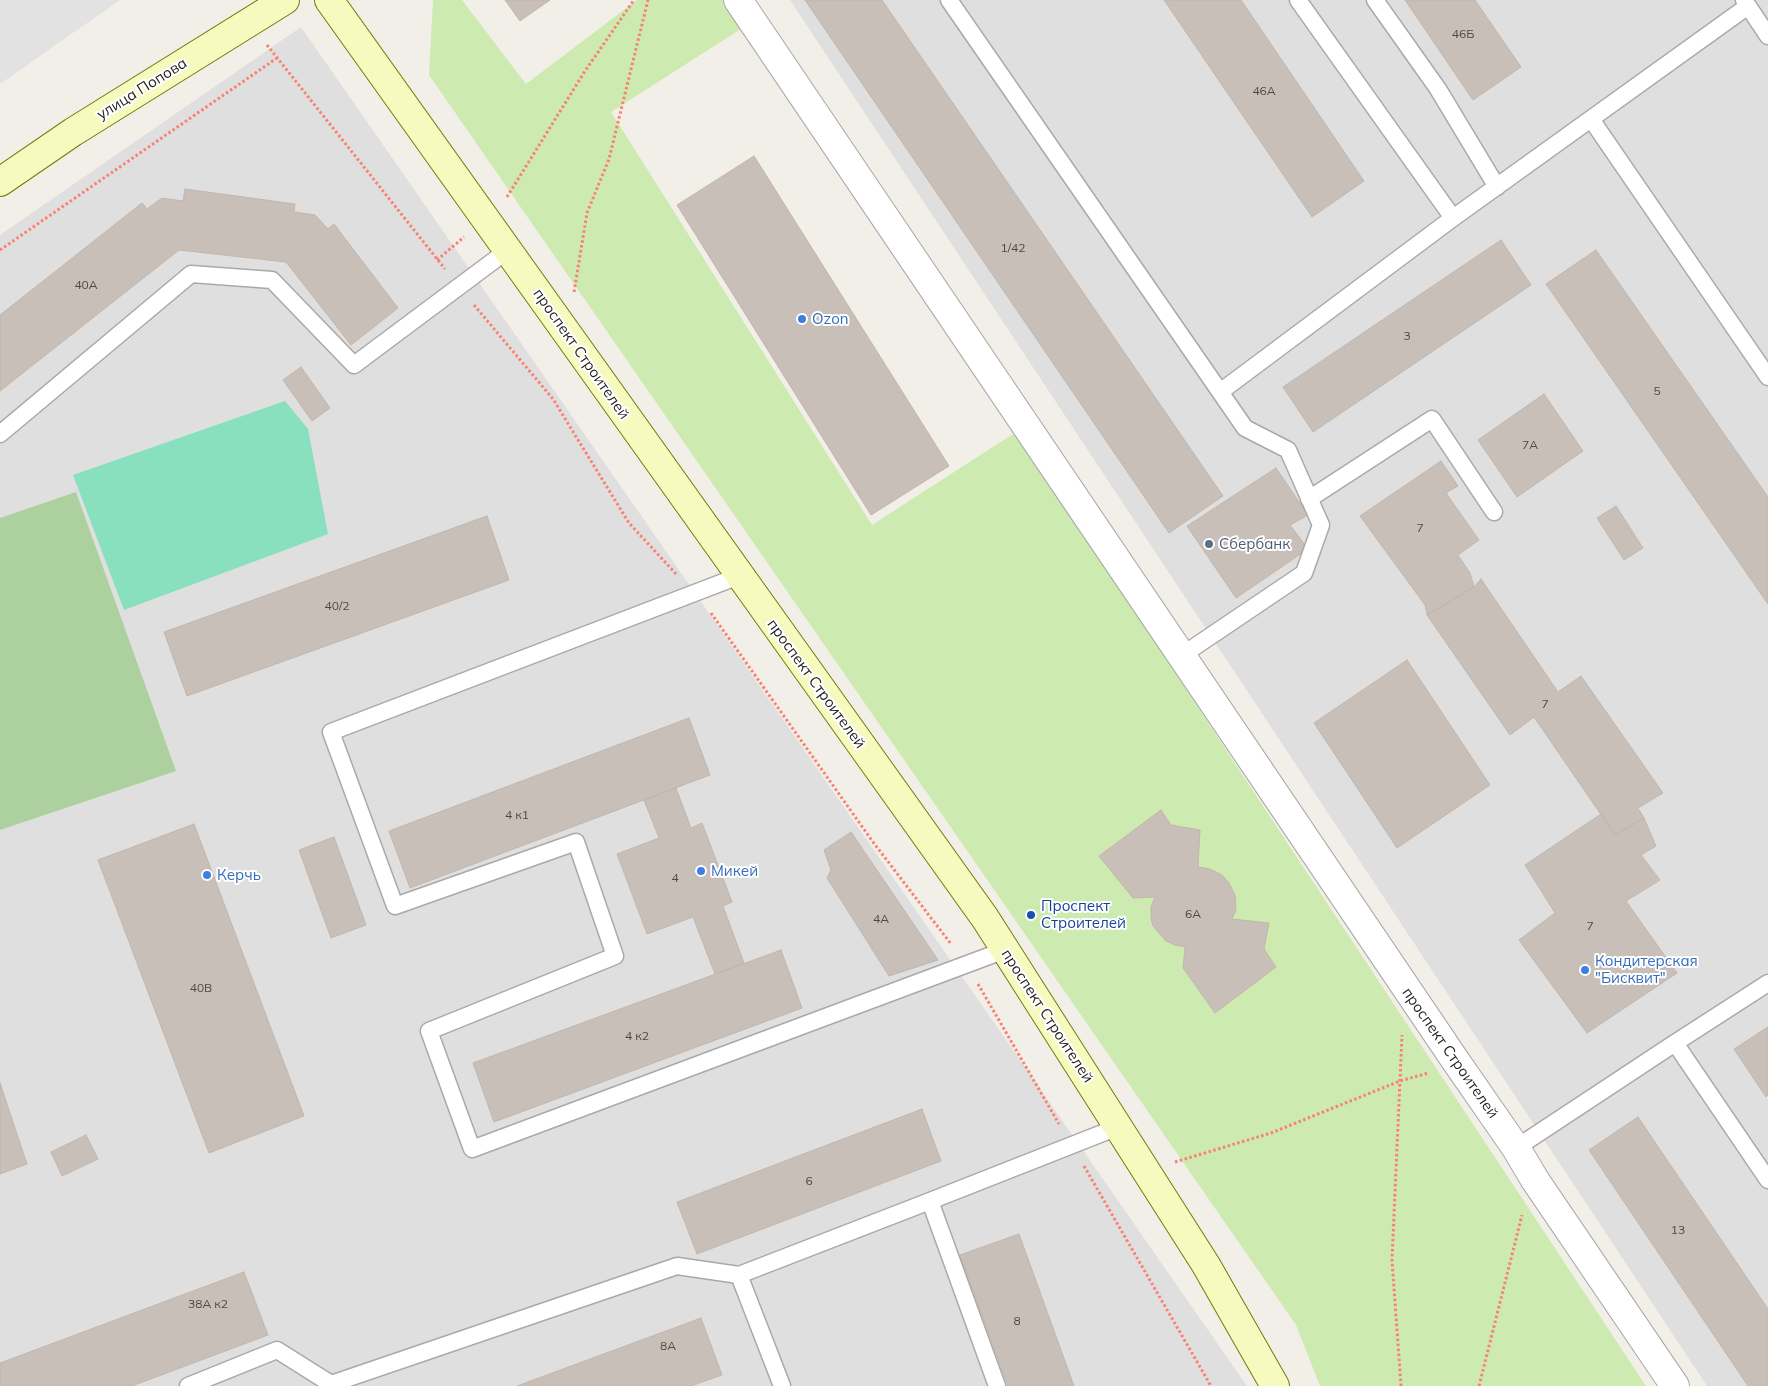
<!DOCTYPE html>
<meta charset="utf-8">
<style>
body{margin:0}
canvas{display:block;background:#f2efe9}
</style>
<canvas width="1768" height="1386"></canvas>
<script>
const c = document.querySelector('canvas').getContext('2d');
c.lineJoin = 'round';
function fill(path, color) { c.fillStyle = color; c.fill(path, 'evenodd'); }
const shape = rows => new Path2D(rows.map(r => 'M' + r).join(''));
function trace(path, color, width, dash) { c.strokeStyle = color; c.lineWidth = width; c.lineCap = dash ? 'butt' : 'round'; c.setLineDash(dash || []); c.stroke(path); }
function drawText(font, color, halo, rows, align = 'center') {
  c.font = font + ' Mulish,sans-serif'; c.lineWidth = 4; c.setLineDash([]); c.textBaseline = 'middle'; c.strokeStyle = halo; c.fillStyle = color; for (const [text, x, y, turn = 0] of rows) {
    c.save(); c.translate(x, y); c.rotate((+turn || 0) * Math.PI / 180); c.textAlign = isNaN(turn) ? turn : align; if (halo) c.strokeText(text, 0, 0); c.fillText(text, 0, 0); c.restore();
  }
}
fill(shape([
 [790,0,1768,0,1768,1386,1707,1386],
 [301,27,1247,1386,0,1386,0,235]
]), '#e0dfdf');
fill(shape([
 [433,0,462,0,526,84,637,0,725,0,744,27,611,112,872,525,1016,432,1646,1386,1320,1386,1296,1325,429,75]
]), '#cdebb0');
fill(shape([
 [76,492,176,771,0,830,0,518]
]), '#add19e');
fill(shape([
 [285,401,308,429,328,534,124,610,73,475]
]), '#88e0be');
fill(shape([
 [0,0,120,0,0,84]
]), '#e2e2e2');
const building = shape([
 [505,0,550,0,520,21,505,0],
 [805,0,882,0,1223,496,1169,533,805,0],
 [1164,0,1241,0,1364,181,1312,217,1164,0],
 [1405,0,1475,0,1521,67,1473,100,1405,0],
 [754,156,949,466,871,515,677,205,754,156],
 [185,189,295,204,294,212,315,215,328,229,334,224,398,308,351,345,286,262,179,250,0,391,0,315,142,203,147,209,162,198,183,201,185,189],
 [1501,240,1531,285,1313,432,1283,387,1501,240],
 [1596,250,1768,497,1768,604,1546,284,1596,250],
 [301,367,330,408,312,421,283,380,301,367],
 [1544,394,1583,451,1517,497,1478,440,1544,394],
 [1441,461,1458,486,1446,493,1479,540,1458,555,1470,573,1474,587,1427,615,1425,605,1360,516,1441,461],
 [1276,468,1308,515,1290,525,1308,549,1236,598,1187,526,1276,468],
 [1616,506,1643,548,1624,560,1597,518,1616,506],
 [487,516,509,580,187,696,164,632,487,516],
 [1481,579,1558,692,1581,676,1663,793,1638,808,1644,818,1615,835,1534,717,1510,735,1427,615,1474,587,1481,579],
 [1407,660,1490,785,1397,848,1314,723,1407,660],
 [689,718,710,775,410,888,389,831,689,718],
 [676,788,691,828,702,823,732,902,723,906,744,963,715,974,693,917,647,934,617,854,659,838,644,800,676,788],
 [1161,810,1171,825,1200,830,1198,867,1210,869,1222,875,1229,883,1235,895,1236,910,1232,919,1269,923,1264,949,1276,967,1215,1013,1183,968,1185,947,1175,945,1166,941,1153,926,1151,918,1151,907,1155,897,1133,898,1099,856,1161,810],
 [1601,814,1615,835,1644,818,1656,846,1641,855,1660,880,1626,901,1677,973,1587,1033,1519,940,1555,913,1525,865,1601,814],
 [194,824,304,1116,209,1153,98,860,194,824],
 [851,832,938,960,889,976,827,878,831,870,824,850,851,832],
 [334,837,366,925,331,938,299,850,334,837],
 [781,950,802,1008,494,1122,473,1063,781,950],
 [1768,1027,1768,1095,1766,1097,1734,1049,1768,1027],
 [0,1083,27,1164,0,1174,0,1083],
 [922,1109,941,1161,697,1254,677,1202,922,1109],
 [1638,1117,1768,1309,1768,1386,1748,1386,1589,1150,1638,1117],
 [86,1135,98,1159,62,1176,51,1152,86,1135],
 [1019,1234,1074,1386,1008,1386,960,1255,1019,1234],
 [244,1272,268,1335,132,1386,0,1386,0,1363,244,1272],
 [701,1318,722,1375,691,1386,517,1386,701,1318]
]);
fill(building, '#c7bfb8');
trace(building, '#c4b6ab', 1);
const lane = shape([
 [949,0,1245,428,1288,450,1321,525,1304,573,1181,656],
 [1298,0,1453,218],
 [1375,0,1438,89,1497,187],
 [1748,6,1768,36],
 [1591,119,1768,377],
 [1220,392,1453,218,1748,6,1744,0],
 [0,434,191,274,272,280,354,365,508,250],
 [1309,499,1432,419,1494,512],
 [739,576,331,732,395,906,576,842,615,956,429,1031,472,1149,1005,950],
 [1768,983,1675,1043,1768,1180],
 [1516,1148,1675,1043],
 [930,1201,1118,1127],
 [188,1386,277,1350,331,1384,677,1266,739,1275],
 [782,1386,739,1275,930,1201,997,1386]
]);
const street = shape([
 [738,0,1455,1060,1516,1148,1535,1180,1675,1386]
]);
const secondary = shape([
 [329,0,985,918,1206,1265,1275,1386],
 [0,182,73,132,285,0]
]);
trace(lane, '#a9a9a9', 19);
trace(street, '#a9a9a9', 30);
trace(secondary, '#707d05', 30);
trace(shape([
 [267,45,445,269],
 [507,197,585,71,634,0],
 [0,250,277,58],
 [437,260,464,237],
 [574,292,587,213,609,159,648,0],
 [474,305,553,399,629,523,677,575],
 [711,613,873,842,951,944],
 [978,984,1059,1124],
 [1175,1162,1271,1133,1400,1081,1428,1073],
 [1084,1166,1211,1386],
 [1401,1386,1392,1260,1402,1035],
 [1479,1386,1522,1215]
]), '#fa8072', 3, [2.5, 2.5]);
trace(lane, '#fff', 16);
trace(street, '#fff', 28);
trace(secondary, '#f7fabf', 28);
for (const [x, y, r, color] of [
 [802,319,5,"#3f7fe0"],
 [1209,544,5,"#5c6f8a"],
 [701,871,5,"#3f7fe0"],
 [207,875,5,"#3f7fe0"],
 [1031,915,5,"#1a4fb4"],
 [1585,970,5,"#3f7fe0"]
]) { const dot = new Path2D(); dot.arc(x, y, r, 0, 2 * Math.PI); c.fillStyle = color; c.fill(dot); trace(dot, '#fff', 2); }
drawText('12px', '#4b4948', null, [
 ["46Б",1463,34],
 ["46А",1264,91],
 ["1/42",1013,248],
 ["40А",86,285],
 ["3",1407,336],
 ["5",1657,391],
 ["7А",1530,445],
 ["7",1420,528],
 ["40/2",337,606],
 ["7",1545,704],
 ["4 к1",517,815],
 ["4",675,878],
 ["6А",1193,914],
 ["4А",881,919],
 ["7",1590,926],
 ["40В",201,988],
 ["4 к2",637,1036],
 ["6",809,1181],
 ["13",1678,1230],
 ["38А к2",208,1304],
 ["8",1017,1321],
 ["8А",668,1346]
]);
drawText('15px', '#222', '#fff', [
 ["улица Попова",142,89,-32],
 ["проспект Строителей",581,354,55],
 ["проспект Строителей",816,684,54],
 ["проспект Строителей",1047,1016,57],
 ["проспект Строителей",1450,1053,55]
]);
drawText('15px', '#366cbe', '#fff', [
 ["Ozon",812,319],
 ["Микей",711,871],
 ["Керчь",217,875],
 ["Кондитерская",1595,961],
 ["\"Бисквит\"",1595,978]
], 'left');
drawText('15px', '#4e5e75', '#fff', [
 ["Сбербанк",1219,544]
], 'left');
drawText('15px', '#164399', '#fff', [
 ["Проспект",1041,906],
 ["Строителей",1041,923]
], 'left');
</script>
